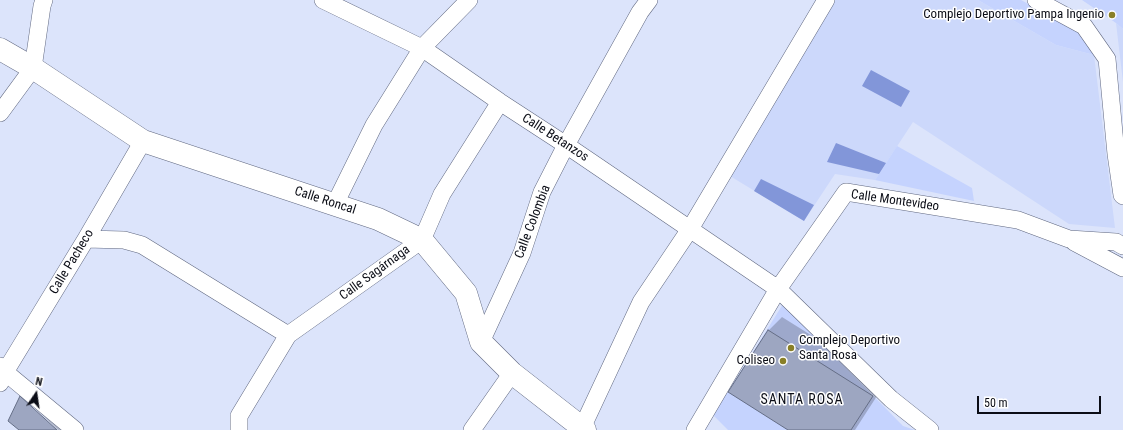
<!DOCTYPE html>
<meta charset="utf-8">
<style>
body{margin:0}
#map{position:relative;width:1123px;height:430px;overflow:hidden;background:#dce4fb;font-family:"Roboto Condensed",sans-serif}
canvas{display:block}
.north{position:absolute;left:16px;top:374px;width:40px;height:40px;-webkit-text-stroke:3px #fff;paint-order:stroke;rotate:13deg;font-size:11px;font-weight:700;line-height:16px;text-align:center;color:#0b0d16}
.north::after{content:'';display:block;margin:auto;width:14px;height:18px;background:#0b0d16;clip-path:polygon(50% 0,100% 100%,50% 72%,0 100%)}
.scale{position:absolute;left:977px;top:396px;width:124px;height:18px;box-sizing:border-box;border:2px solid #0b0d16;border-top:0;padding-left:5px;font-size:12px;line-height:14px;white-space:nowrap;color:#0b0d16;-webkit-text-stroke:3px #fff;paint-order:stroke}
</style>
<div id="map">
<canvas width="1123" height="430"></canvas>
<div class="north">N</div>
<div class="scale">50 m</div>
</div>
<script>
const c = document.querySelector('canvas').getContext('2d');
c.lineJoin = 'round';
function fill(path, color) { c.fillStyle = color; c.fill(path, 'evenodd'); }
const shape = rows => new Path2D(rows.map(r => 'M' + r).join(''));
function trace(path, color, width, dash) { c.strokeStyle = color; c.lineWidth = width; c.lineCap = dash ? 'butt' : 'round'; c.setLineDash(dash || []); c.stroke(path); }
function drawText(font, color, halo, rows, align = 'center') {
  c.font = font + ' "Roboto Condensed",sans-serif'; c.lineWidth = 3; c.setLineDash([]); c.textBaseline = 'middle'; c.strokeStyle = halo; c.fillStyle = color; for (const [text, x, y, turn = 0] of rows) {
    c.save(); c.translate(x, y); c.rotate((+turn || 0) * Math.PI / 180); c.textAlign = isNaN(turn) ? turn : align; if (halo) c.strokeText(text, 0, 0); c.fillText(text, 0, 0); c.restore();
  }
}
fill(shape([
 [835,0,978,0,1056,45,1094,55,1115,228,1069,224,913,122,875,180,835,174,804,221,730,176],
 [1116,23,1123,29,1123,82]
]), '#ccd8fb');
fill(shape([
 [978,0,1021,0,1075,30,1086,40,1094,55,1056,45],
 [1082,0,1123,0,1123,29,1116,23],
 [897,146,972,188,974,201,875,180],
 [783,304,903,426,915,430,728,430,712,414,728,392]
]), '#c5d3fe');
fill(shape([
 [871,70,910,91,901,107,862,86],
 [836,143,886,163,879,174,827,162],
 [761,179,814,205,804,221,754,191]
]), '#8296d9');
fill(shape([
 [782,317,886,382,855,430,790,430,729,392,769,330],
 [28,390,72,430,58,430,22,396,22,399,55,430,21,430,9,420,21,397]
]), '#0003');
const building = shape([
 [768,330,873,396,851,430,788,430,728,392,768,330],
 [20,396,57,430,19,430,8,421,20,396]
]);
fill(building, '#9da6c1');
trace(building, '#656e86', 1);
const street = shape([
 [323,0,422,48,500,102,566,145,778,289,891,399,930,430],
 [1036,0,1084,26,1107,59,1116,154,1122,195,1123,196],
 [0,113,33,68,42,6,44,0],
 [335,204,374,125,422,48,469,0],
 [86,239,124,240,142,245,288,335],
 [1074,242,1123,268],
 [481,342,522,253,542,192,566,145,640,12,649,0],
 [0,366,5,372,75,430],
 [0,383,5,372,86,239,143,141],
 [582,428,641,302,690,229,826,0],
 [239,430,239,416,288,335,422,240,442,194,500,102],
 [472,430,512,373],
 [695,430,778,289,846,192,1018,220,1069,239,1116,242,1123,246]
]);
const primary = shape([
 [0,49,33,68,143,141,378,219,422,240,466,293,481,342,512,373,585,430]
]);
trace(street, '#606880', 18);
trace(primary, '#606880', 23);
trace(street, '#fff', 17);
trace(primary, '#fff', 22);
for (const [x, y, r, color] of [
 [1112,15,4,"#897f26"],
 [791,348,4,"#897f26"],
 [783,361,4,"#897f26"]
]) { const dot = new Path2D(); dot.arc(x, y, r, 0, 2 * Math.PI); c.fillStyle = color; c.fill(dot); trace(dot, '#fff', 1.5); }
drawText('13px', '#0b0d16', '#fff', [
 ["Complejo Deportivo Pampa Ingenio",1104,15],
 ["Complejo Deportivo",799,341,"left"],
 ["Santa Rosa",799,356,"left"],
 ["Coliseo",775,361]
], 'right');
drawText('13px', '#0b0d16', '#fff', [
 ["Calle Betanzos",555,138,33],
 ["Calle Roncal",325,201,18],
 ["Calle Montevideo",895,201,8],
 ["Calle Colombia",533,222,-69],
 ["Calle Pacheco",72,262,-59],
 ["Calle Sagárnaga",375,273,-36]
]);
c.letterSpacing = '1px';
drawText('14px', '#0b0d16', '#fff', [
 ["SANTA ROSA",802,400]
]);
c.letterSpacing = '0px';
</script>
